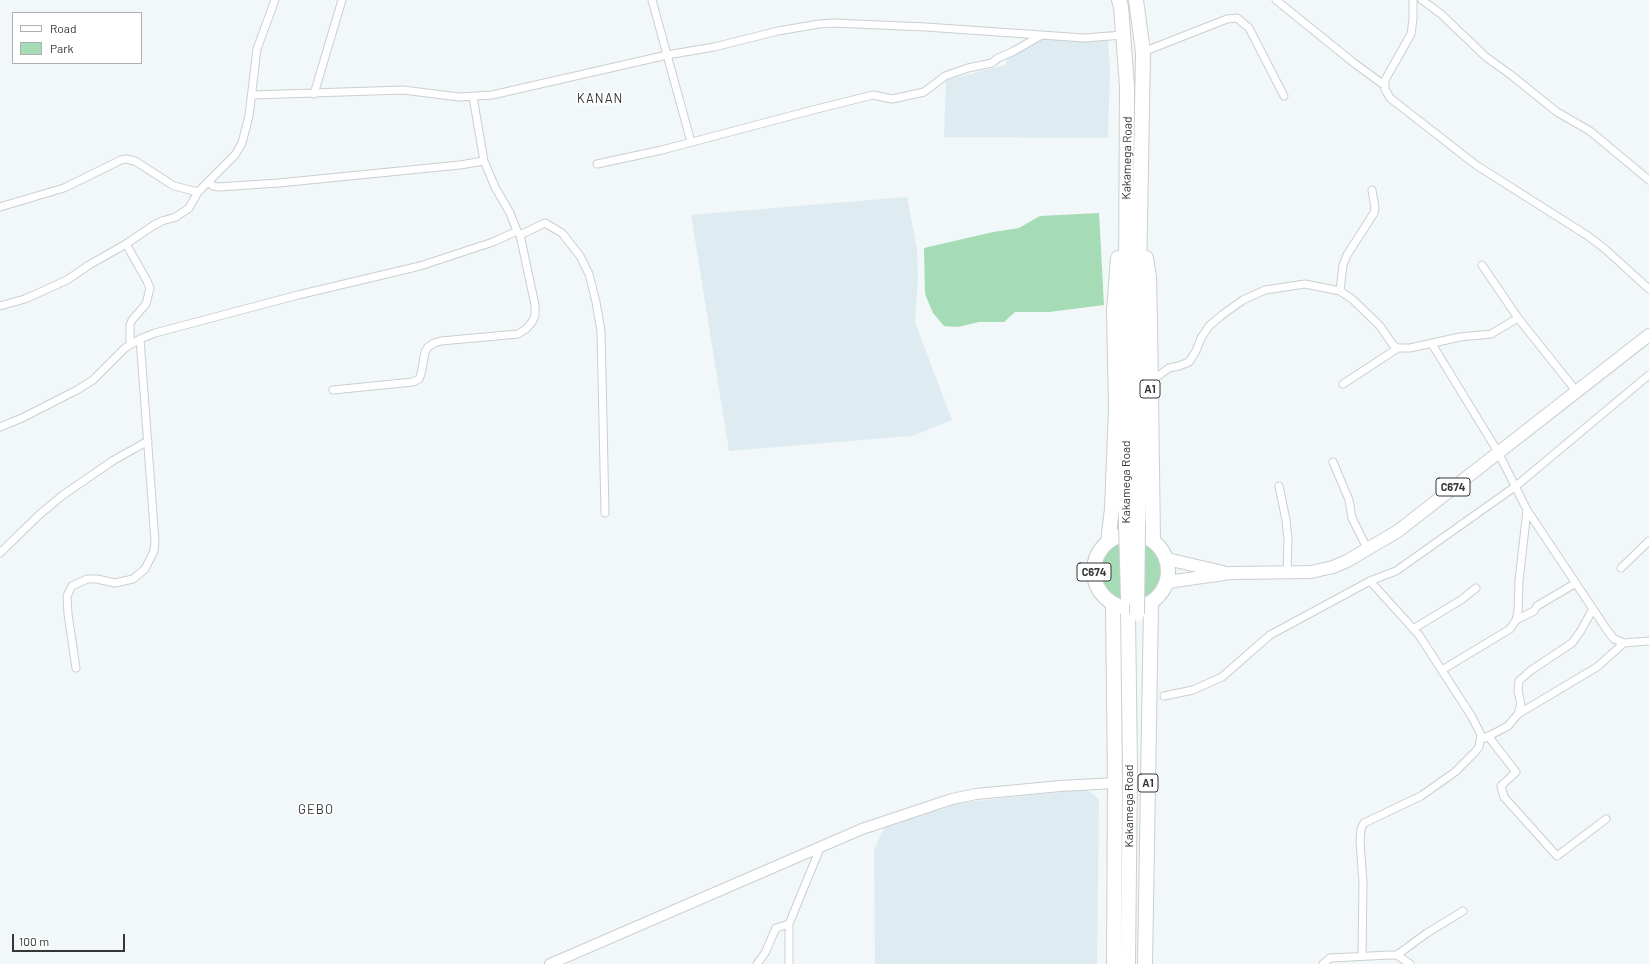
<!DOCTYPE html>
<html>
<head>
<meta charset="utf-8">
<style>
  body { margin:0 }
  #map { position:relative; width:1649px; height:964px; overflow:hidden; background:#f2f7f9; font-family:Barlow,sans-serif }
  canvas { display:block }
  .legend { position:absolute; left:12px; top:12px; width:130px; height:52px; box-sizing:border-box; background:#fff; border:1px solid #aeafaf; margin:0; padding:5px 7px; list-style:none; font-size:12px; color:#353737 }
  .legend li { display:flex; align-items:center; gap:8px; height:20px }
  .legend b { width:20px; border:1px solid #aeafaf }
  .scale { position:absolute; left:12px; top:934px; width:113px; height:18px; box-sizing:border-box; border:2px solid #353737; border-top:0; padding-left:5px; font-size:12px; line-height:14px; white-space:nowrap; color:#353737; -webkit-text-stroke:3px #fff; paint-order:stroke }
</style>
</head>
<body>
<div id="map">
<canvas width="1649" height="964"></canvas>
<ul class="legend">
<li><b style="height:5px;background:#fff"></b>Road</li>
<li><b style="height:11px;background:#a5dcb6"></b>Park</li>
</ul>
<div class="scale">100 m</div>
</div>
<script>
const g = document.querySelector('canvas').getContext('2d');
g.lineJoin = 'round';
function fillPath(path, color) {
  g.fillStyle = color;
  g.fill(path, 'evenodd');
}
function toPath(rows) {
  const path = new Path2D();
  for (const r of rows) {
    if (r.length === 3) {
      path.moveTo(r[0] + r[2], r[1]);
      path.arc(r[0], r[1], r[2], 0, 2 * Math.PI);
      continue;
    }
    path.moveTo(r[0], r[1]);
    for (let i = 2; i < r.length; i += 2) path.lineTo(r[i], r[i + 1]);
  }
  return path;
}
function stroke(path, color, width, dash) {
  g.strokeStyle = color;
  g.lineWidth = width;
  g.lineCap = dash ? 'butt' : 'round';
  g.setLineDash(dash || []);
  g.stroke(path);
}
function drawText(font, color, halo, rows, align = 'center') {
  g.font = font + ' Barlow,sans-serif';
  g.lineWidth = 3.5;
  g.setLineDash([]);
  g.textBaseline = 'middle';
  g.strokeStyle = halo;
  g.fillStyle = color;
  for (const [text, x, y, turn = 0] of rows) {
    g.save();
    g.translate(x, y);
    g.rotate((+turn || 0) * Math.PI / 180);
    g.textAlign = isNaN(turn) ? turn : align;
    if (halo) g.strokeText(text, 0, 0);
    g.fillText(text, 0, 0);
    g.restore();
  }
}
const built = toPath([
  [1044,39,1108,39,1110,70,1108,138,944,137,946,80,1006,65,1007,57],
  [907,197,917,250,918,278,915,322,952,420,912,436,729,451,691,215],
  [1086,789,1099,799,1097,964,875,964,874,849,886,825,908,817,944,809,956,803]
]);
const green = toPath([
  [1099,213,1104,305,1049,312,1015,312,1004,322,979,322,958,327,944,326,933,313,925,294,924,248,993,232,1019,228,1040,216],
  [1132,571,31]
]);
const street = toPath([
  [652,0,691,142],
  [1276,0,1354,63,1384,85],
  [1413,0,1413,19,1411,34,1385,80,1385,89,1390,98,1476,165,1588,236,1605,249,1649,289],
  [1422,0,1441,14,1486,57,1511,75,1557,112,1590,131,1649,180],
  [1143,52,1227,19,1237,18,1249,28,1284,96],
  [314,94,342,0],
  [252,95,403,90,459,97,492,95,667,55,714,47,778,31,819,24,833,23,926,27,1084,38,1123,35],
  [473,97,484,161,495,187,510,213,517,231],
  [597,164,662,150,809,111,873,95,892,99,924,92,945,76,968,68,992,63,998,58,1014,51,1040,36],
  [208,182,213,186,218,187,279,183,460,165,484,161],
  [0,207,64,188,121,160,126,159,135,161,174,186,198,192],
  [126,244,147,281,150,288,146,304,132,320,130,325,130,345],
  [1482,265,1518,318],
  [1340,291,1343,265,1347,255,1374,213,1375,208,1372,190],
  [0,306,25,299,67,280,89,265,126,244,154,225,162,221,176,217,189,208,198,192,235,155,242,143,249,116,257,49,275,0],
  [1432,344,1498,452,1527,510,1607,630,1614,639,1624,643,1649,641],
  [1150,382,1169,368,1179,366,1189,362,1196,351,1201,338,1209,326,1222,315,1243,300,1265,290,1305,284,1340,291,1352,299,1380,326,1393,345,1398,348,1410,348,1460,337,1491,334,1518,318,1577,392],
  [1343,384,1398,348],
  [333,390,413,382,419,379,421,374,425,352,428,347,434,343,441,341,518,334,526,329,532,322,535,316,535,305,520,235],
  [0,427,22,418,77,390,93,380,125,348,140,339,155,333,298,295,420,266,493,242,517,231,520,235,545,223,562,233,580,256,589,274,596,302,601,331,605,513],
  [1333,462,1349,500,1352,518,1368,550],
  [1279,486,1286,520,1288,540,1287,573],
  [0,553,39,515,63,495,114,460,148,441],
  [1621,568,1649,541],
  [1516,620,1534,611,1537,606,1576,583],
  [1413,629,1461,600,1476,588],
  [76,668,68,614,67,596,72,586,87,579,97,579,115,583,133,579,145,569,154,551,155,541,140,339],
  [1442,670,1510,629,1516,620,1518,611,1519,581,1527,510],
  [1164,696,1193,690,1222,677,1270,635,1370,581,1396,571,1516,486,1649,375],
  [1518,714,1597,667,1624,643],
  [1488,736,1516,772,1501,786,1504,797,1557,856,1606,819],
  [1485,738,1508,726,1518,714,1521,704,1518,691,1519,681,1530,671,1572,643,1580,632,1593,609],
  [1397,955,1427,933,1463,911],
  [1362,956,1363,883,1360,841,1361,829,1364,823,1421,796,1455,772,1475,752,1479,747,1481,735,1472,717,1419,635,1370,581],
  [757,964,765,953,776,928,789,924],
  [789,964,789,924,821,846],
  [1323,964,1330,958,1390,955,1397,955,1410,964]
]);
const secondary = toPath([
  [550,964,862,829,952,799,976,794,1060,786,1115,783]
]);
const primary = toPath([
  [1167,559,1223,572],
  [1168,582,1230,573,1311,572,1333,567,1347,561,1398,531,1649,335]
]);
const highway = toPath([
  [1119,0,1121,7,1127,86,1126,280,1126,525],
  [1136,0,1143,52,1139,279,1140,408,1138,526],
  [1146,258,1149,277,1150,322,1153,541],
  [1131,571,37],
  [1108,542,1112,509,1116,409,1114,310,1118,258],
  [1113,604,1115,783,1114,964],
  [1128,613,1130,770,1128,964],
  [1145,964,1151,603]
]);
const highwayBridge = toPath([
  [1126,525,1128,597],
  [1137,614,1138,526]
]);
const shields = [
  [1150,389,20],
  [1453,487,34],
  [1094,572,34],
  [1148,783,20]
];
const shieldNames = [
  ["A1",1150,389],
  ["C674",1453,487],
  ["C674",1094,572],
  ["A1",1148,783]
];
const streetNames = [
  ["Kakamega Road",1127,158,-89],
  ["Kakamega Road",1126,482,-90],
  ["Kakamega Road",1129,806,-90]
];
const neighbourhoodNames = [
  ["KANAN",600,99],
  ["GEBO",316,810]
];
fillPath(built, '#deecf1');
fillPath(green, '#a5dcb6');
stroke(street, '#cacfd1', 9);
stroke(secondary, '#cacfd1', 12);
stroke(primary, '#cacfd1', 14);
stroke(highway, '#cacfd1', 16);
stroke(street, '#fff', 7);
stroke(secondary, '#fff', 10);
stroke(primary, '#fff', 12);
stroke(highway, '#fff', 14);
stroke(highwayBridge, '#cacfd1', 16, []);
stroke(highwayBridge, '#fff', 14);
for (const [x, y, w] of shields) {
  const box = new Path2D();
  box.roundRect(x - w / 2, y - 9, w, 18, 3);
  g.fillStyle = '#fff';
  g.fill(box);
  stroke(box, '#353737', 1);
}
drawText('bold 11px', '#353737', null, shieldNames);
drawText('12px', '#353737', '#fff', streetNames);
g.letterSpacing = '1px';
drawText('13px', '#353737', '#fff', neighbourhoodNames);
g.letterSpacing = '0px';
</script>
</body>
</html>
